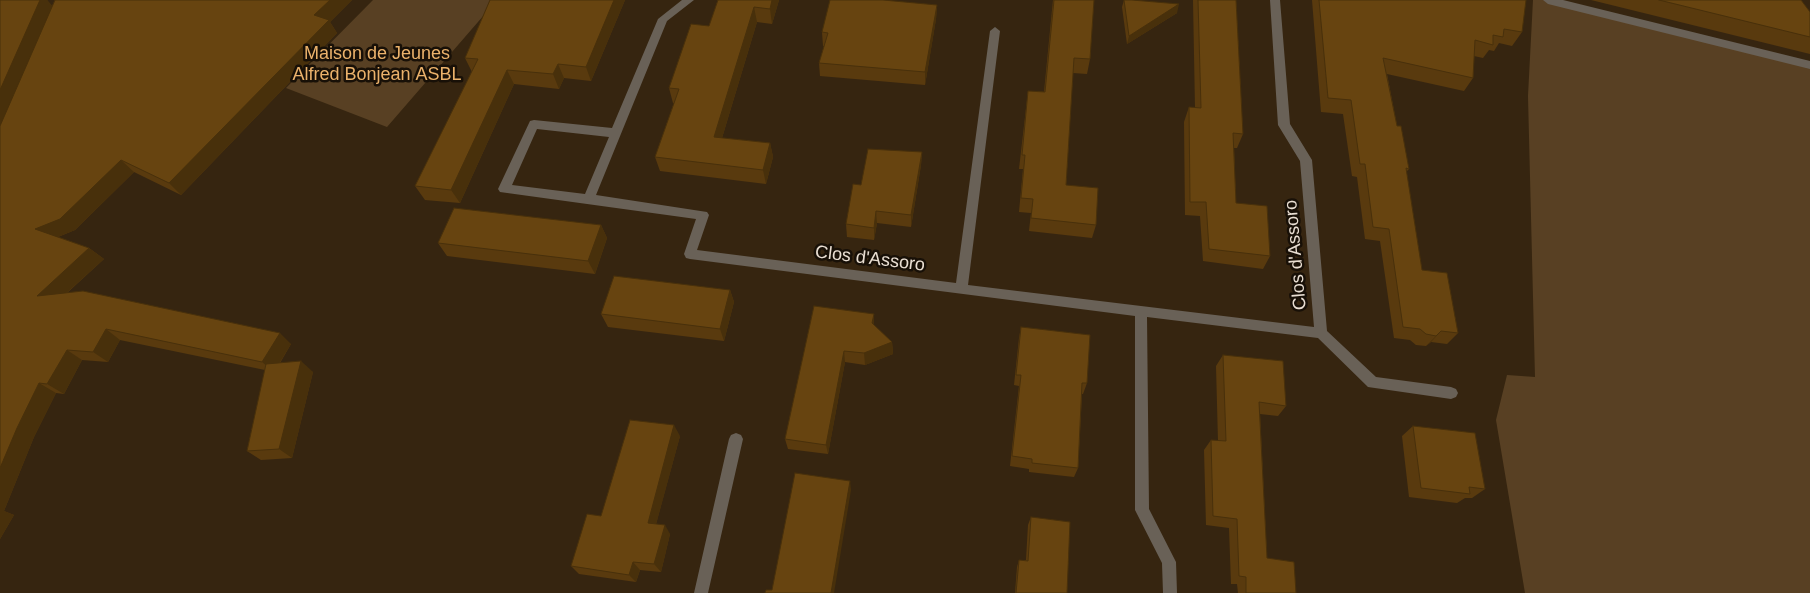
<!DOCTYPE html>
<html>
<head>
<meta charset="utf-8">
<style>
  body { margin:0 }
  canvas { display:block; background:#362510 }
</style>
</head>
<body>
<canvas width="1810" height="593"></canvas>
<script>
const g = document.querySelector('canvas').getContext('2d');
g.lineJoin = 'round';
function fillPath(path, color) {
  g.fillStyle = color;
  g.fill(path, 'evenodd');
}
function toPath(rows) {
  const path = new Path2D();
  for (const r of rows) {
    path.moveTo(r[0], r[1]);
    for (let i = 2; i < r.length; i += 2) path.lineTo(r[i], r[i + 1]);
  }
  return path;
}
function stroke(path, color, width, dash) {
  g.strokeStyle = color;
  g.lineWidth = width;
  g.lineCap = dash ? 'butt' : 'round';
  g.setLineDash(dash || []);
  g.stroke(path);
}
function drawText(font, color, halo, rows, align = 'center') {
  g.font = font + ' Arial,sans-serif';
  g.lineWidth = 5;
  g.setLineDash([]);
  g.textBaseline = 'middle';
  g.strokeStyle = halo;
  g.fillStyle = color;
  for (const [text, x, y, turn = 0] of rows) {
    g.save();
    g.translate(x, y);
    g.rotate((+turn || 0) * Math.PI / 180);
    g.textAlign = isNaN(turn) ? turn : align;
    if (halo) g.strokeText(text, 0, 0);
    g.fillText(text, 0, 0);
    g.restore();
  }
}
const green = toPath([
  [373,0,497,0,387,127,286,88],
  [1533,0,1548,0,1810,65,1810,593,1525,593,1496,420,1507,375,1535,377,1528,96]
]);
const minor = toPath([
  [682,0,694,0,667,21,596,195,707,212,709,215,697,250,956,283,990,31,995,27,1000,31,968,285,1314,327,1300,161,1278,125,1270,0,1280,0,1290,124,1312,160,1327,331,1376,377,1451,387,1456,389,1458,393,1456,397,1451,399,1368,387,1318,338,1147,317,1149,509,1176,562,1177,593,1163,593,1162,563,1135,510,1135,316,690,259,686,258,684,254,696,219,500,192,498,189,530,121,534,120,612,128,658,19,682,0],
  [537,129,609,137,585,194,512,185,537,129],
  [1543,0,1563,0,1810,61,1810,69,1548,4,1543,0],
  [736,433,741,435,743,439,708,593,694,593,729,439,731,435,736,433]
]);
const wall = toPath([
  [0,0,47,0,52,6,55,0,352,0,330,22,337,33,181,195,134,172,75,230,58,237,89,248,104,259,67,293,291,344,280,363,313,372,292,458,261,460,247,451,265,370,120,340,108,362,82,360,64,394,56,393,34,437,4,511,14,515,0,539],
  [490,0,625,0,591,81,564,78,559,89,514,84,460,203,425,200,415,186,472,72,465,58],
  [718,0,779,0,772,24,757,22,722,138,770,143,773,157,766,184,660,171,655,157,674,103,673,103,669,88,709,26],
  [1053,0,1094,0,1090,59,1087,74,1073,73,1066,185,1096,225,1092,238,1029,231,1031,213,1019,212,1023,169,1019,169,1028,91,1044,92],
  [1124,0,1177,13,1127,44,1122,7],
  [1193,0,1236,0,1243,134,1237,148,1234,148,1236,203,1270,256,1263,269,1203,261,1200,216,1185,215,1184,122,1189,107,1195,108],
  [1312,0,1526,0,1522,32,1512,46,1499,43,1494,51,1489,50,1483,58,1474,56,1473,78,1464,91,1387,74,1397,126,1409,169,1406,172,1422,270,1458,333,1447,344,1431,342,1426,346,1416,345,1410,340,1394,338,1380,241,1365,239,1357,177,1352,176,1343,114,1321,112],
  [1591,0,1801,0,1810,12,1810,54],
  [937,5,936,19,925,85,820,76,819,63,824,46,823,46,822,32],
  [922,152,921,165,911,227,877,223,874,240,847,237,846,224,861,185],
  [601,225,607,238,595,274,447,256,438,243],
  [730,290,734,302,724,341,608,327,601,314],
  [814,306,874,326,892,342,893,354,865,365,845,362,828,454,788,449,785,439],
  [1021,327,1087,383,1083,394,1082,394,1078,468,1074,477,1029,472,1029,469,1010,466,1019,386,1014,385,1019,338],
  [1223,355,1286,406,1278,416,1260,414,1267,558,1296,593,1238,593,1237,584,1231,584,1229,528,1206,525,1204,450,1211,440,1218,441,1216,366],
  [1413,426,1485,489,1472,498,1465,498,1457,503,1409,497,1402,436],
  [680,436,656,524,670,534,661,572,640,570,636,582,579,574,571,566,601,516],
  [1031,517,1067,593,1015,593,1017,567,1019,560,1026,560,1028,525]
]);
const shadedWall = toPath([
  [40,0,47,0,55,9,0,136,0,90],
  [330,0,352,0,330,22,337,33,181,195,169,183,314,15],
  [614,0,625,0,591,81,586,67],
  [772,0,779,0,772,24,770,9],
  [1179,4,1177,13,1127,44,1129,36],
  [937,5,936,19,925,85,925,72],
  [754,7,757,22,718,151,714,137],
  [558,64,564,78,559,89,553,74],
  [507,70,514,84,460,203,451,190],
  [770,143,773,157,766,184,763,170],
  [922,152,921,165,911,227,911,215],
  [121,160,134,172,75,230,50,240,35,229],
  [876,211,877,223,874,240,874,228],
  [601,225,607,238,595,274,588,261],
  [89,248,104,259,52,306,37,296],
  [730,290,734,302,724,341,720,329],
  [874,314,874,326,872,323],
  [106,329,120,340,108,362,93,352],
  [1441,331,1431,342,1426,346],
  [280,333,291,344,274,372,262,362],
  [892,342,893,354,865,365,864,353],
  [67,350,82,360,64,394,47,384],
  [844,351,845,362,828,454,826,445],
  [301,361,313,372,292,458,279,449],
  [39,383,56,393,34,437,4,511,14,515,0,539,0,468,17,428],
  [674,425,680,436,654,532,648,523],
  [850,481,851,490,834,593,831,593],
  [665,525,670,534,661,572,654,564],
  [633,562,640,570,636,582,629,575]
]);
const building = toPath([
  [0,0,40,0,0,90,0,0],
  [55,0,330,0,314,15,329,20,169,183,121,160,60,219,35,229,89,248,37,296,83,291,280,333,262,362,106,329,93,352,67,350,47,384,39,383,17,428,0,468,0,126,55,0],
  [490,0,614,0,586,67,558,64,553,74,507,70,451,190,415,186,478,59,465,58,490,0],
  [718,0,772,0,770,9,754,7,714,137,770,143,763,170,655,157,679,89,669,88,691,24,709,26,718,0],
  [830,0,883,0,937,5,925,72,819,63,828,33,822,32,830,0],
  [1054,0,1094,0,1090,59,1074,58,1066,185,1098,188,1096,225,1031,218,1033,199,1021,198,1025,155,1022,155,1028,91,1045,92,1054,0],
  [1124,0,1132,0,1179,4,1129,36,1124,0],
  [1198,0,1236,0,1243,134,1233,133,1236,203,1267,206,1270,256,1209,249,1206,202,1190,202,1189,107,1201,108,1198,0],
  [1319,0,1526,0,1522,32,1504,29,1503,37,1493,35,1493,45,1475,40,1473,78,1383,58,1397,126,1401,126,1409,169,1406,168,1422,270,1447,273,1458,333,1441,331,1436,336,1426,334,1420,329,1403,327,1389,229,1373,227,1365,164,1360,164,1351,100,1328,98,1319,0],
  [1659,0,1801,0,1810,12,1810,37,1659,0],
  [868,149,922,152,911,215,876,211,874,228,846,224,853,184,861,185,868,149],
  [454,208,601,225,588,261,438,243,454,208],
  [614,276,730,290,720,329,601,314,614,276],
  [814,306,874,314,872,323,892,342,864,353,844,351,826,445,785,439,814,306],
  [1021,327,1090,335,1087,383,1082,383,1078,468,1032,463,1032,459,1012,456,1021,375,1016,375,1021,327],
  [1223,355,1283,361,1286,406,1259,402,1267,558,1294,562,1296,593,1246,593,1246,577,1239,576,1237,519,1213,516,1211,440,1226,441,1223,355],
  [301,361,279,449,247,451,266,364,301,361],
  [630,420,674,425,648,523,665,525,654,564,633,562,629,575,571,566,587,514,601,516,630,420],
  [1413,426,1475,433,1485,489,1469,487,1470,494,1421,488,1413,426],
  [795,473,850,481,831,593,765,593,766,590,772,590,795,473],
  [1031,517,1070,522,1067,593,1016,593,1019,560,1028,561,1031,517]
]);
const parkNames = [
  ["Maison de Jeunes",377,54],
  ["Alfred Bonjean ASBL",377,75]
];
const streetNames = [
  ["Clos d'Assoro",1296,255,-95],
  ["Clos d'Assoro",870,259,7]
];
fillPath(green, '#584023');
fillPath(minor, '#696157');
fillPath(wall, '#593a0e');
fillPath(shadedWall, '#48300b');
fillPath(building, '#674410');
stroke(building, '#48300b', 1);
drawText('18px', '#ebb26b', '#181007', parkNames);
drawText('18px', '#e9ded2', '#181007', streetNames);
</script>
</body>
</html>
